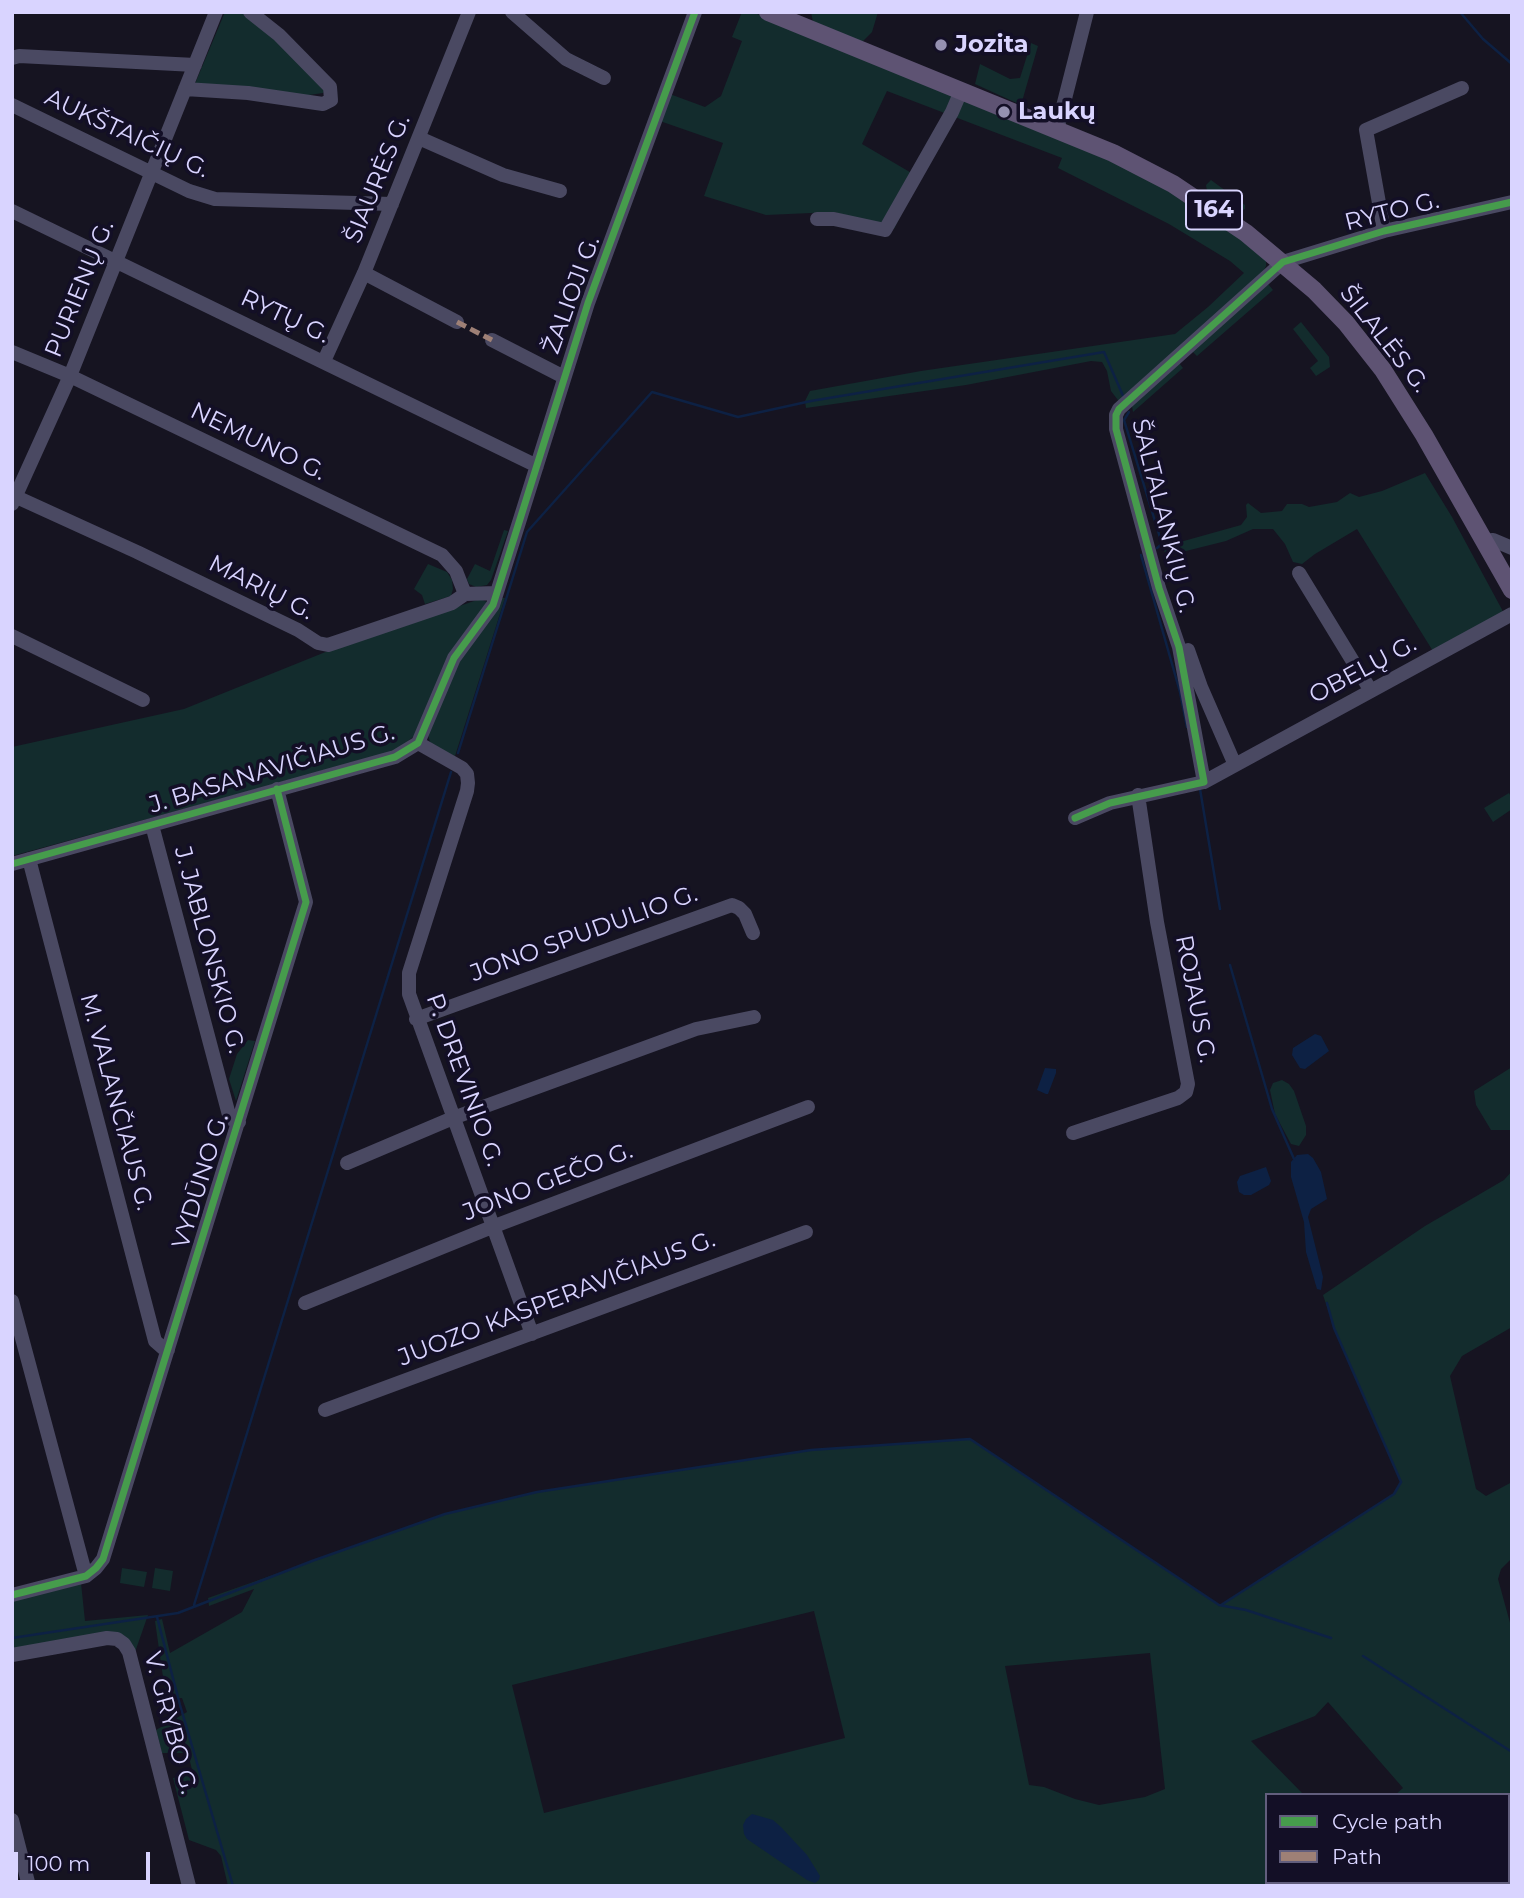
<!DOCTYPE html>
<html>
<head>
<meta charset="utf-8">
<style>
  body { margin:0 }
  #map { position:relative; width:1524px; height:1898px; overflow:hidden; background:#161421; font-family:Montserrat,sans-serif }
  canvas { display:block }
  .frame { position:absolute; inset:0; border:14px solid #d9d4ff; pointer-events:none }
  .legend { position:absolute; left:1265px; top:1793px; width:245px; height:91px; box-sizing:border-box; background:#130f26; border:2px solid #625e7d; margin:0; padding:9px 12px; list-style:none; font-size:21px; color:#d9d4ff }
  .legend li { display:flex; align-items:center; gap:14px; height:35px }
  .legend b { width:35px; border:2px solid #625e7d }
  .scale { position:absolute; left:14px; top:1852px; width:136px; height:32px; box-sizing:border-box; border:4px solid #d9d4ff; border-top:0; padding-left:9px; font-size:21px; line-height:24px; white-space:nowrap; color:#d9d4ff; -webkit-text-stroke:5px #130f26; paint-order:stroke }
</style>
</head>
<body>
<div id="map">
<canvas width="1524" height="1898"></canvas>
<div class="frame"></div>
<ul class="legend">
<li><b style="height:9px;background:#469c4c"></b>Cycle path</li>
<li><b style="height:9px;background:#9e8076"></b>Path</li>
</ul>
<div class="scale">100 m</div>
</div>
<script>
const g = document.querySelector('canvas').getContext('2d');
g.lineJoin = 'round';
function fillPath(path, color) {
  g.fillStyle = color;
  g.fill(path, 'evenodd');
}
function toPath(rows) {
  const path = new Path2D();
  for (const r of rows) {
    path.moveTo(r[0], r[1]);
    for (let i = 2; i < r.length; i += 2) path.lineTo(r[i], r[i + 1]);
  }
  return path;
}
function stroke(path, color, width, dash) {
  g.strokeStyle = color;
  g.lineWidth = width;
  g.lineCap = dash ? 'butt' : 'round';
  g.setLineDash(dash || []);
  g.stroke(path);
}
function drawText(font, color, halo, rows, align = 'center') {
  g.font = font + ' Montserrat,sans-serif';
  g.lineWidth = 7;
  g.setLineDash([]);
  g.textBaseline = 'middle';
  g.strokeStyle = halo;
  g.fillStyle = color;
  for (const [text, x, y, turn = 0] of rows) {
    g.save();
    g.translate(x, y);
    g.rotate((+turn || 0) * Math.PI / 180);
    g.textAlign = isNaN(turn) ? turn : align;
    if (halo) g.strokeText(text, 0, 0);
    g.fillText(text, 0, 0);
    g.restore();
  }
}
const green = toPath([
  [225,12,243,12,257,21,325,89,323,93,302,96,194,86],
  [742,12,752,12,808,34,1097,154,1143,175,1214,218,1261,256,1266,261,1266,266,1261,276,1121,404,1111,391,1107,371,1102,362,1091,361,966,385,806,408,805,401,810,391,921,371,1175,334,1208,307,1244,273,1230,261,1169,224,1058,168,1062,158,887,91,862,144,920,178,894,229,834,212,766,215,704,196,723,143,657,120,667,93,705,107,721,96,742,41,732,37],
  [811,12,878,12,872,32,861,43,813,22],
  [1031,43,1038,46,1021,105,975,84,980,64,1010,79,1020,78],
  [1211,180,1245,205,1245,209,1236,213,1207,191,1206,185],
  [1268,284,1273,290,1197,356,1192,351],
  [1301,322,1329,357,1330,367,1316,376,1310,368,1318,361,1293,329],
  [1179,363,1183,368,1133,412,1132,406],
  [1425,473,1452,517,1506,617,1436,656,1357,529,1315,554,1302,564,1293,562,1285,544,1273,529,1253,529,1226,541,1166,556,1164,550,1173,544,1241,525,1247,517,1246,505,1248,503,1261,513,1282,511,1287,504,1302,504,1309,507,1337,502,1350,493,1359,497,1382,491],
  [504,530,508,531,491,580,487,585,476,587,469,584,467,579,475,564,490,571],
  [428,564,447,572,452,580,453,589,451,596,425,604,422,595,414,589],
  [500,598,505,598,455,756,431,745,427,732,464,652],
  [480,599,487,602,414,736,396,751,12,856,12,747,184,709,328,651],
  [1509,793,1512,799,1512,809,1493,822,1484,808],
  [248,1040,255,1041,236,1101,229,1079,237,1054],
  [1512,1067,1512,1130,1491,1130,1476,1105,1474,1091],
  [1282,1080,1289,1084,1294,1091,1306,1126,1306,1135,1299,1146,1291,1144,1275,1114,1270,1090,1273,1083],
  [1512,1171,1512,1327,1462,1356,1450,1376,1476,1489,1486,1496,1512,1482,1512,1558,1501,1569,1498,1579,1512,1630,1512,1886,228,1886,221,1856,216,1850,189,1840,173,1778,193,1774,188,1753,162,1753,156,1730,187,1712,182,1698,168,1698,164,1684,155,1621,162,1619,170,1653,242,1612,254,1589,209,1606,208,1598,445,1514,537,1492,811,1450,970,1439,1220,1605,1394,1494,1401,1482,1334,1328,1323,1295,1425,1226,1504,1180],
  [814,1611,845,1738,544,1813,512,1685],
  [1150,1653,1165,1789,1145,1797,1099,1805,1075,1799,1044,1787,1029,1785,1005,1666],
  [1328,1702,1403,1788,1395,1795,1508,1795,1508,1882,1267,1882,1267,1795,1304,1795,1251,1741,1315,1716],
  [122,1568,147,1572,144,1587,120,1583],
  [155,1568,173,1571,170,1591,152,1588],
  [81,1583,85,1621,148,1615,134,1655,126,1640,12,1650,12,1600]
]);
const water = toPath([
  [1315,1034,1321,1036,1329,1051,1305,1069,1300,1068,1292,1055,1293,1048],
  [1045,1068,1056,1069,1056,1073,1048,1094,1046,1094,1037,1090],
  [1308,1154,1313,1158,1321,1172,1327,1199,1311,1209,1308,1217,1323,1277,1321,1290,1317,1289,1306,1252,1304,1222,1291,1177,1291,1162,1297,1155],
  [1266,1167,1271,1181,1269,1185,1251,1195,1244,1195,1239,1192,1237,1182,1240,1176],
  [752,1814,773,1820,781,1827,807,1855,820,1876,819,1880,815,1883,807,1880,747,1839,744,1834,743,1825,746,1819]
]);
const stream = toPath([
  [1460,12,1483,39,1512,64],
  [1129,412,1124,420,1162,544,1157,548],
  [1141,555,1180,692,1187,727],
  [458,753,527,532,652,392,738,417,811,401,1104,352,1124,398],
  [1200,789,1220,909],
  [1230,965,1272,1109,1294,1159],
  [194,1605,451,772],
  [1221,1605,1394,1494,1401,1482,1334,1328,1327,1303],
  [157,1617,180,1705,233,1886],
  [12,1638,178,1613,312,1561,445,1514,537,1492,811,1450,970,1439,1219,1605,1246,1610,1331,1638],
  [1363,1656,1512,1752]
]);
const minor = toPath([
  [512,12,566,59,604,78],
  [12,58,19,56,195,65],
  [185,89,248,93,323,104,331,100,330,87,279,35,250,12],
  [12,105,189,191,215,199,392,204],
  [1057,130,1087,12],
  [419,138,503,175,560,191],
  [12,211,537,466],
  [817,219,834,219,885,230,952,112,961,91],
  [1384,231,1366,130,1462,88],
  [364,273,457,322],
  [492,340,564,377],
  [12,352,70,376,442,555,456,571,465,594],
  [324,361,364,273,469,12],
  [12,495,137,552,298,630,318,643,328,645,340,641,452,603,465,594,496,593],
  [12,504,70,376,216,12],
  [1486,541,1493,540,1512,548],
  [1299,573,1371,691],
  [12,636,143,700],
  [1188,650,1201,687,1235,765],
  [418,743,462,768,467,774,468,783,467,791,409,973,409,994,532,1334],
  [1204,782,1512,614],
  [1075,818,1110,803,1204,782,1179,647,1159,588,1116,429,1116,415,1119,409,1283,262,1384,231,1512,202],
  [152,825,229,1115,231,1119,239,1122],
  [29,859,155,1341,163,1348,168,1350],
  [12,864,384,760,395,757,418,743,454,658,493,605,588,303,695,12],
  [416,1019,732,905,739,908,745,914,753,933],
  [1073,1133,1178,1098,1186,1092,1188,1084,1157,922,1138,795],
  [347,1163,453,1118,696,1029,754,1017],
  [12,1301,86,1576],
  [305,1303,492,1227,808,1107],
  [325,1410,806,1232],
  [12,1595,86,1576,96,1568,103,1559,306,902,277,789],
  [12,1655,107,1638,117,1639,124,1644,129,1652,189,1886],
  [12,1820,29,1886]
]);
const major = toPath([
  [768,12,1113,153,1173,184,1246,233,1314,290,1346,323,1383,370,1424,435,1512,590]
]);
const quiet = toPath([
  [457,322,492,340]
]);
const cycleway = toPath([
  [1075,818,1110,803,1204,782,1179,647,1159,588,1116,429,1116,415,1119,409,1283,262,1384,231,1512,202],
  [12,864,384,760,395,757,418,743,454,658,493,605,588,303,695,12],
  [12,1595,86,1576,96,1568,103,1559,306,902,277,789]
]);
const markers = [
  [941,45,7,"#9591b1"],
  [1004,112,7,"#9591b1"]
];
const shields = [
  [1214,210,56]
];
const shieldNames = [
  ["164",1214,210]
];
const poiNames = [
  ["Jozita",955,45],
  ["Laukų",1018,112]
];
const streetNames = [
  ["AUKŠTAIČIŲ G.",127,134,25],
  ["ŠIAURĖS G.",378,179,-68],
  ["RYTO G.",1392,212,-14],
  ["PURIENŲ G.",80,289,-68],
  ["ŽALIOJI G.",572,295,-70],
  ["RYTŲ G.",285,317,25],
  ["ŠILALĖS G.",1384,339,52],
  ["NEMUNO G.",258,442,26],
  ["ŠALTALANKIŲ G.",1163,516,76],
  ["MARIŲ G.",261,588,27],
  ["OBELŲ G.",1363,670,-28],
  ["J. BASANAVIČIAUS G.",272,769,-17],
  ["JONO SPUDULIO G.",584,934,-20],
  ["J. JABLONSKIO G.",209,950,75],
  ["ROJAUS G.",1195,999,79],
  ["P. DREVINIO G.",464,1080,70],
  ["M. VALANČIAUS G.",116,1102,75],
  ["VYDŪNO G.",201,1181,-73],
  ["JONO GEČO G.",548,1182,-21],
  ["JUOZO KASPERAVIČIAUS G.",557,1299,-21],
  ["V. GRYBO G.",170,1723,75]
];
fillPath(green, '#132c2d');
fillPath(water, '#0d2144');
stroke(stream, '#0d2144', 2.5);
stroke(minor, '#4a4962', 14);
stroke(major, '#5e5373', 18);
stroke(quiet, '#9e8076', 5, [10, 5]);
stroke(cycleway, '#469c4c', 7);
for (const [x, y, r, color] of markers) {
  const dot = new Path2D();
  dot.arc(x, y, r, 0, 2 * Math.PI);
  g.fillStyle = color;
  g.fill(dot);
  stroke(dot, '#130f26', 2.5);
}
for (const [x, y, w] of shields) {
  const box = new Path2D();
  box.roundRect(x - w / 2, y - 19.5, w, 39, 5);
  g.fillStyle = '#130f26';
  g.fill(box);
  stroke(box, '#d9d4ff', 2);
}
drawText('bold 23px', '#d9d4ff', null, shieldNames);
drawText('bold 24px', '#d9d4ff', '#130f26', poiNames, 'left');
drawText('24px', '#d9d4ff', '#130f26', streetNames);
</script>
</body>
</html>
